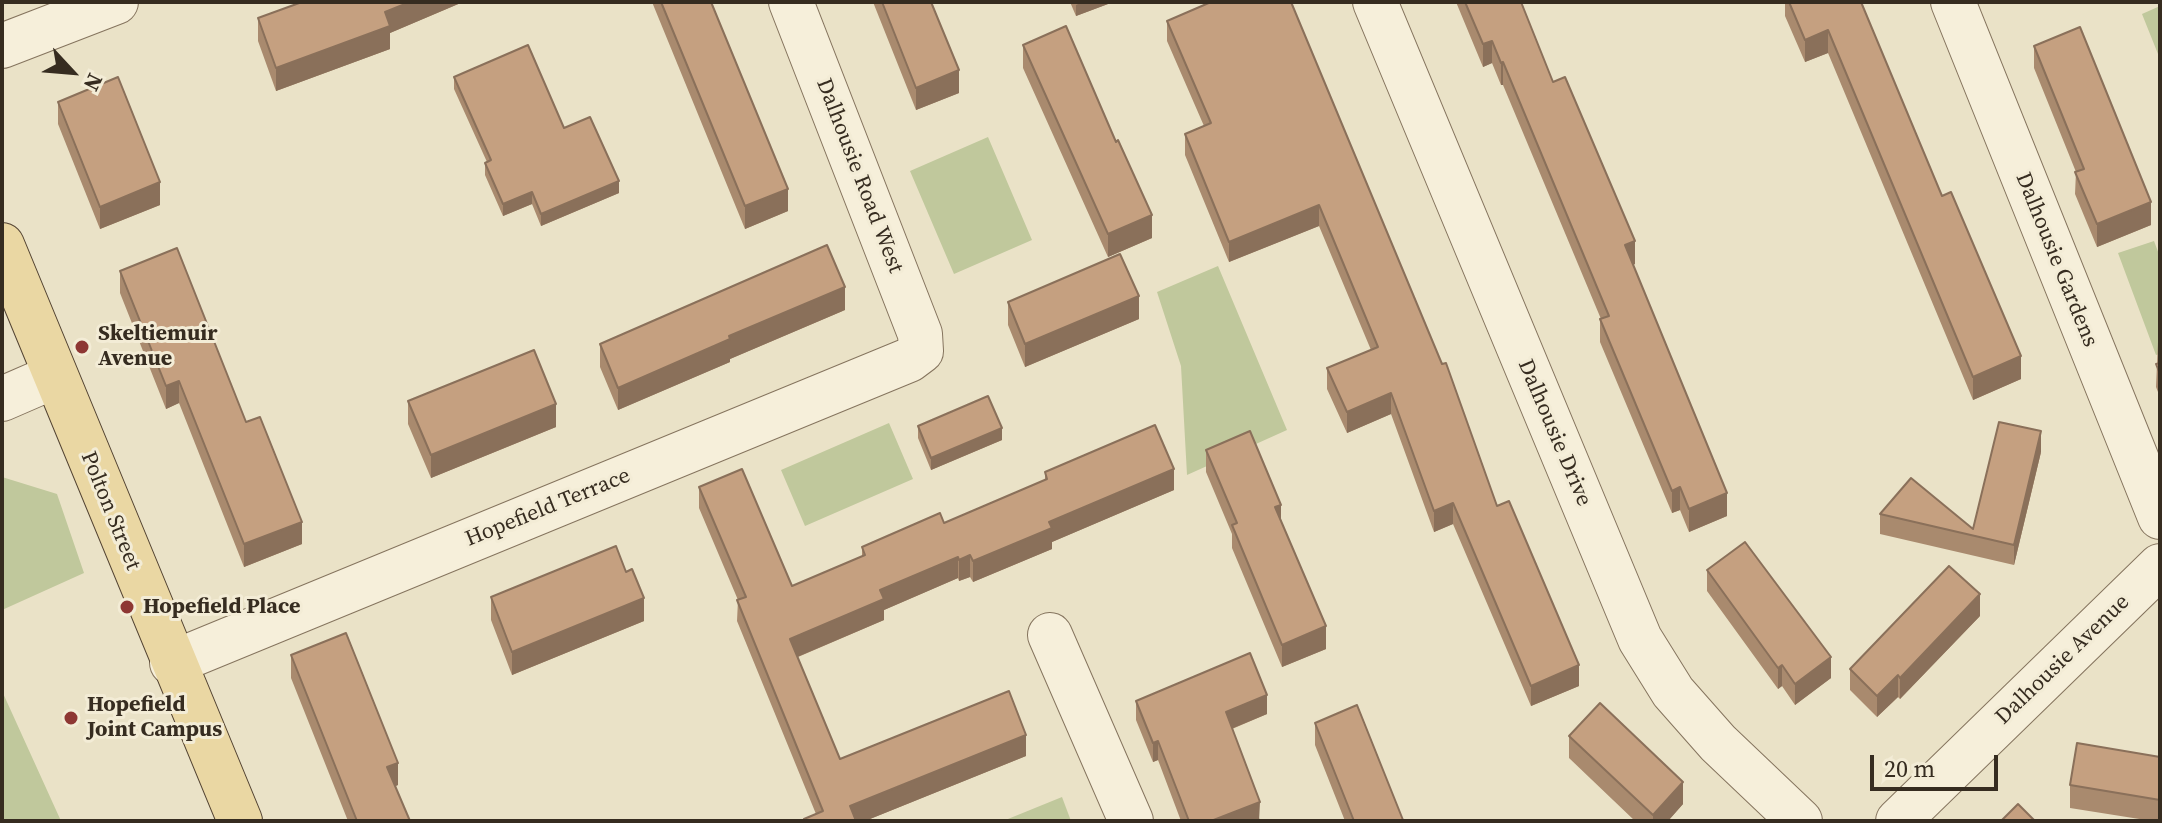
<!DOCTYPE html>
<html>
<head>
<meta charset="utf-8">
<style>
  body { margin:0 }
  #map { position:relative; width:2162px; height:823px; overflow:hidden; background:#eae2c7; font-family:"Source Serif 4",serif }
  canvas { display:block }
  .frame { position:absolute; inset:0; border:4px solid #362c20; pointer-events:none }
  .north { position:absolute; left:32px; top:32px; width:80px; height:80px; -webkit-text-stroke:6px #f3ecd6; paint-order:stroke; rotate:116deg; font-size:22px; font-weight:700; line-height:32px; text-align:center; color:#362c20 }
  .north::after { content:''; display:block; margin:auto; width:28px; height:36px; background:#362c20; clip-path:polygon(50% 0,100% 100%,50% 72%,0 100%) }
  .scale { position:absolute; left:1870px; top:755px; width:128px; height:36px; box-sizing:border-box; border:4px solid #362c20; border-top:0; padding-left:10px; font-size:24px; line-height:28px; white-space:nowrap; color:#362c20; -webkit-text-stroke:6px #f3ecd6; paint-order:stroke }
</style>
</head>
<body>
<div id="map">
<canvas width="2162" height="823"></canvas>
<div class="frame"></div>
<div class="north">N</div>
<div class="scale">20 m</div>
</div>
<script>
const g = document.querySelector('canvas').getContext('2d');
g.lineJoin = 'round';
function fillPath(path, color) {
  g.fillStyle = color;
  g.fill(path, 'evenodd');
}
function toPath(rows) {
  const path = new Path2D();
  for (const r of rows) {
    path.moveTo(r[0], r[1]);
    for (let i = 2; i < r.length; i += 2) path.lineTo(r[i], r[i + 1]);
  }
  return path;
}
function stroke(path, color, width, dash) {
  g.strokeStyle = color;
  g.lineWidth = width;
  g.lineCap = dash ? 'butt' : 'round';
  g.setLineDash(dash || []);
  g.stroke(path);
}
function drawText(font, color, halo, rows, align = 'center') {
  g.font = font + ' "Source Serif 4",serif';
  g.lineWidth = 6;
  g.setLineDash([]);
  g.textBaseline = 'middle';
  g.strokeStyle = halo;
  g.fillStyle = color;
  for (const [text, x, y, turn = 0] of rows) {
    g.save();
    g.translate(x, y);
    g.rotate((+turn || 0) * Math.PI / 180);
    g.textAlign = isNaN(turn) ? turn : align;
    if (halo) g.strokeText(text, 0, 0);
    g.fillText(text, 0, 0);
    g.restore();
  }
}
const green = toPath([
  [2160,6,2160,59,2142,14],
  [988,137,1032,240,954,274,910,171],
  [2154,241,2160,257,2160,354,2156,355,2118,253],
  [1218,266,1287,430,1187,475,1181,366,1157,292],
  [889,423,913,479,805,526,781,470],
  [2,477,57,494,84,573,2,610],
  [2,691,61,821,2,821],
  [1062,797,1071,821,1003,821]
]);
const minor = toPath([
  [1375,2,1640,639,1673,692,1718,743,1800,821],
  [1953,2,2160,517],
  [2,46,116,2],
  [2,399,55,376],
  [1050,635,1131,821],
  [172,663,909,360,921,351,920,334,791,2],
  [1898,821,2160,566]
]);
const major = toPath([
  [2,245,240,821]
]);
const wall = toPath([
  [302,2,463,2,390,33,390,49,276,91,258,41,258,18],
  [652,2,711,2,788,211,745,229],
  [873,2,931,2,959,93,916,110],
  [1070,2,1108,2,1108,4,1076,16],
  [1295,2,1291,4,1497,506,1579,686,1531,706,1453,524,1434,532,1391,414,1347,433,1327,389,1327,368,1371,350,1319,226,1229,262,1185,155,1185,134,1204,126,1167,41,1167,21],
  [1456,2,1521,2,1553,82,1635,264,1633,265,1727,516,1689,532,1680,510,1672,513,1600,342,1600,319,1601,319,1503,85,1501,85,1492,63,1483,67],
  [1785,2,1861,2,1942,196,2021,379,1973,400,1828,53,1805,62,1785,16],
  [1023,45,1116,142,1152,238,1108,257,1023,68],
  [2034,46,2151,225,2097,247,2075,194,2076,172,2034,68],
  [454,77,564,128,619,193,541,226,532,204,503,216,485,175,485,163,487,162,454,89],
  [58,102,160,205,100,229,58,124],
  [2158,218,2160,218,2160,245,2158,241],
  [120,271,246,422,302,544,244,567,179,403,166,409,120,293],
  [1008,302,1139,319,1025,367,1008,325],
  [845,310,730,359,730,362,618,410,600,367,600,344],
  [2160,341,2160,397,2156,387,2158,342],
  [408,401,556,427,431,478,408,424],
  [918,426,1002,440,931,470,918,438],
  [1206,450,1281,522,1326,649,1282,667,1232,548,1232,534,1206,472],
  [2041,452,2014,565,1880,534,1880,514,1973,529],
  [1045,472,1174,490,1052,542,1052,549,973,582,970,577,959,581,958,578,884,610,884,620,798,657,840,759,1026,756,865,821,804,821,804,819,816,814,737,621,738,600,699,508,699,487,792,586,862,556,862,547,944,523,1045,480],
  [1707,570,1831,678,1795,705,1782,686,1778,689,1707,591],
  [491,597,644,621,512,675,491,620],
  [1980,616,1900,699,1898,697,1877,717,1850,690,1850,669],
  [291,655,398,785,395,786,410,821,348,821,291,678],
  [1136,701,1267,714,1232,729,1260,821,1181,821,1158,760,1153,762,1136,720],
  [1315,723,1403,821,1345,821,1315,745],
  [1569,736,1683,804,1668,821,1635,821,1569,758],
  [2160,757,2160,821,2152,821,2070,808,2070,785]
]);
const shadedWall = toPath([
  [410,2,463,2,390,33,390,49,276,91,276,68,385,12],
  [1082,2,1108,2,1108,4,1076,16,1076,5],
  [1828,30,1828,53,1805,62,1805,40],
  [1492,41,1492,63,1483,67,1483,44],
  [1503,62,1503,85,1501,85,1501,63],
  [959,70,959,93,916,110,916,88],
  [619,181,619,193,541,226,541,214],
  [160,182,160,205,100,229,100,207],
  [788,189,788,211,745,229,745,206],
  [532,192,532,204,503,216,503,204],
  [2151,202,2151,225,2097,247,2097,224],
  [1319,205,1319,226,1229,262,1229,242],
  [1152,215,1152,238,1108,257,1108,234],
  [1635,241,1635,264,1625,268,1625,245],
  [845,287,845,310,730,359,730,362,618,410,618,388,729,336],
  [1139,296,1139,319,1025,367,1025,344],
  [2021,356,2021,379,1973,400,1973,377],
  [179,381,179,403,166,409,166,386],
  [1391,393,1391,414,1347,433,1347,412],
  [556,404,556,427,431,478,431,455],
  [1002,428,1002,440,931,470,931,458],
  [2041,431,2041,452,2014,565,2014,545],
  [1174,469,1174,490,1052,542,1052,549,973,582,973,561,1049,522],
  [1680,487,1680,510,1672,513,1672,491],
  [1727,493,1727,516,1689,532,1689,509],
  [1453,503,1453,524,1434,532,1434,511],
  [1281,505,1281,527,1275,507],
  [302,522,302,544,244,567,244,544],
  [970,555,970,577,959,581,959,560],
  [958,557,958,578,884,610,884,620,790,660,790,639,880,590],
  [1980,594,1980,616,1900,699,1900,678],
  [644,598,644,621,512,675,512,652],
  [1326,626,1326,649,1282,667,1282,645],
  [1831,657,1831,678,1795,705,1795,684],
  [1579,665,1579,686,1531,706,1531,686],
  [1782,665,1782,686,1778,689,1778,668],
  [1898,675,1898,697,1877,717,1877,696],
  [1267,695,1267,714,1226,731,1226,712],
  [1026,735,1026,756,865,821,850,821,850,806],
  [1158,741,1158,760,1153,762,1153,743],
  [398,763,398,785,387,790,387,767],
  [1683,782,1683,804,1668,821,1653,821,1653,815],
  [1260,802,1259,821,1211,821]
]);
const building = toPath([
  [302,2,410,2,385,12,390,26,276,68,258,18,302,2],
  [661,2,711,2,788,189,745,206,661,2],
  [882,2,931,2,959,70,916,88,882,2],
  [1211,2,1291,2,1442,364,1446,363,1497,506,1509,501,1579,665,1531,686,1453,503,1434,511,1391,393,1347,412,1327,368,1378,347,1319,205,1229,242,1185,134,1211,123,1167,21,1211,2],
  [1465,2,1521,2,1553,82,1565,77,1635,241,1625,245,1727,493,1689,509,1680,487,1672,491,1600,319,1609,316,1503,62,1501,63,1492,41,1483,44,1465,2],
  [1789,2,1861,2,1942,196,1951,192,2021,356,1973,377,1828,30,1805,40,1789,2],
  [1066,26,1116,142,1118,140,1152,215,1108,234,1023,45,1066,26],
  [2080,27,2151,202,2097,224,2075,172,2084,169,2034,46,2080,27],
  [528,45,564,128,590,117,619,181,541,214,532,192,503,204,485,163,491,160,454,77,528,45],
  [118,77,160,182,100,207,58,102,118,77],
  [827,245,845,287,729,336,730,339,618,388,600,344,827,245],
  [177,248,246,422,260,417,302,522,244,544,179,381,166,386,120,271,177,248],
  [1120,254,1139,296,1025,344,1008,302,1120,254],
  [534,350,556,404,431,455,408,401,534,350],
  [2160,363,2160,374,2156,364,2160,363],
  [988,396,1002,428,931,458,918,426,988,396],
  [1999,422,2041,431,2014,545,1880,514,1911,478,1973,529,1999,422],
  [1155,425,1174,469,1049,522,1052,528,973,561,970,555,959,560,958,557,880,590,884,599,790,639,840,759,1009,691,1026,735,850,806,856,821,805,821,804,819,823,811,737,600,746,597,699,487,742,469,792,586,865,555,862,547,940,513,944,523,1047,479,1045,472,1155,425],
  [1250,431,1281,505,1275,507,1326,626,1282,645,1232,525,1237,523,1206,450,1250,431],
  [1745,542,1831,657,1795,684,1782,665,1778,668,1707,570,1745,542],
  [616,546,626,572,632,569,644,598,512,652,491,597,616,546],
  [1949,566,1980,594,1900,678,1898,675,1877,696,1850,669,1949,566],
  [346,633,398,763,387,767,410,821,357,821,291,655,346,633],
  [1250,653,1267,695,1226,712,1260,802,1211,821,1189,821,1158,741,1153,743,1136,701,1250,653],
  [1600,703,1683,782,1653,815,1569,736,1600,703],
  [1357,705,1403,820,1400,821,1354,821,1315,723,1357,705],
  [2077,743,2160,757,2160,800,2070,785,2077,743],
  [2018,804,2035,821,2001,821,2018,804]
]);
const markers = [
  [82,347,8,"#8e3733"],
  [127,607,8,"#8e3733"],
  [71,718,8,"#8e3733"]
];
const streetNames = [
  ["Dalhousie Road West",859,176,69],
  ["Dalhousie Gardens",2056,260,68],
  ["Dalhousie Drive",1554,433,67],
  ["Hopefield Terrace",548,508,-22],
  ["Polton Street",110,511,68],
  ["Dalhousie Avenue",2063,660,-44]
];
const poiNames = [
  ["Skeltiemuir",98,334],
  ["Avenue",98,359],
  ["Hopefield Place",143,607],
  ["Hopefield",87,705],
  ["Joint Campus",87,730]
];
fillPath(green, '#c0c89c');
stroke(minor, '#85745e', 46);
stroke(major, '#534332', 46);
stroke(minor, '#f6efda', 44);
stroke(major, '#ead7a3', 44);
fillPath(wall, '#a98a6e');
fillPath(shadedWall, '#8a705a');
fillPath(building, '#c5a080');
stroke(building, '#8a705a', 2);
for (const [x, y, r, color] of markers) {
  const dot = new Path2D();
  dot.arc(x, y, r, 0, 2 * Math.PI);
  g.fillStyle = color;
  g.fill(dot);
  stroke(dot, '#f3ecd6', 3);
}
drawText('22px', '#362c20', '#f3ecd6', streetNames);
drawText('bold 22px', '#362c20', '#f3ecd6', poiNames, 'left');
</script>
</body>
</html>
